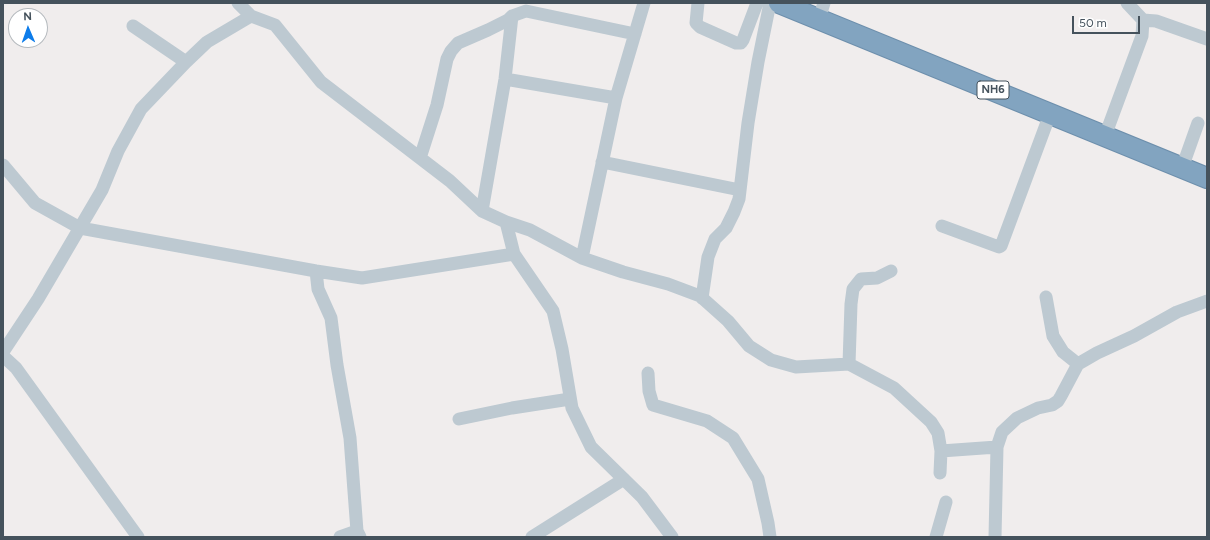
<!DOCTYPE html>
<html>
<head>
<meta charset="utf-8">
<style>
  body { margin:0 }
  #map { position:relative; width:1210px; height:540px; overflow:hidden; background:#f0eded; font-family:Figtree,sans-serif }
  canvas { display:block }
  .frame { position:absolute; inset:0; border:4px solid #45525c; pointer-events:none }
  .north { position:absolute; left:8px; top:8px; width:40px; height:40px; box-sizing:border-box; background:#fff; border:1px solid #b5babe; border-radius:50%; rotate:358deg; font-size:11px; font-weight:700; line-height:16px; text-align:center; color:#45525c }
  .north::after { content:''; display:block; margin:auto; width:14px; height:18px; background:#0d7cea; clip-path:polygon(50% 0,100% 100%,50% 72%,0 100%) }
  .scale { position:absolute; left:1072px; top:16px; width:68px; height:18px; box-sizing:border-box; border:2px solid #45525c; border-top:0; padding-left:5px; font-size:12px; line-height:14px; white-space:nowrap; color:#45525c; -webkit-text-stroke:3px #fff; paint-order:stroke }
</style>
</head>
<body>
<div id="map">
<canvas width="1210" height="540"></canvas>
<div class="frame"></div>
<div class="north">N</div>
<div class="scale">50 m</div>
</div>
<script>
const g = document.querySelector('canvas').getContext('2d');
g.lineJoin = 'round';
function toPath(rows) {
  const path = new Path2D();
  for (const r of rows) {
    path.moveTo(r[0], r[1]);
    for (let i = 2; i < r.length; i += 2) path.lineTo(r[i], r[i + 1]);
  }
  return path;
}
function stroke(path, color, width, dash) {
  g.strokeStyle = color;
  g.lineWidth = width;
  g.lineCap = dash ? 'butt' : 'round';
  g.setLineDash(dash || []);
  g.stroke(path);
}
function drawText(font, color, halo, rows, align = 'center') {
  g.font = font + ' Figtree,sans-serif';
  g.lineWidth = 4;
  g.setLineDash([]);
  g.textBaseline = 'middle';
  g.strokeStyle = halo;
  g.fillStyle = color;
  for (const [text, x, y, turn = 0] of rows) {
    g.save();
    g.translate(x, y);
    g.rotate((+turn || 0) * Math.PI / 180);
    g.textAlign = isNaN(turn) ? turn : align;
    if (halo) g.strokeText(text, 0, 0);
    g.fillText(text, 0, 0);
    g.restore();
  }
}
const minor = toPath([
  [238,3,251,16,275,25,321,82,450,181,482,211,506,222,514,254,553,311,562,349,572,408,591,447,642,497,672,537],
  [698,3,696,23,700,27,736,43,741,43,743,40,757,3],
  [819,19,824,3],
  [1143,20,1156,21,1207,39],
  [133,26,186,62],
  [505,79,616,98],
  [1105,136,1142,36,1143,20,1127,3],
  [420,158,437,105,447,59,451,51,458,43,488,30,508,20,512,16,526,11,635,34],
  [602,162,740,190],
  [3,165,35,203,80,228,316,271,362,278,514,254],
  [1182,168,1198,123],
  [482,211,505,79,512,16],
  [506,222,530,230,582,258,623,272,668,284,700,296,728,321,749,346,771,360,796,367,849,364,894,388,931,422,938,433,941,451,940,473],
  [942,226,999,247,1001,246,1050,114],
  [582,258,616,98,644,3],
  [316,271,318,289,331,318,337,365,350,438,357,531,360,537],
  [1046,297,1053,336,1063,352,1078,364],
  [702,298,708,257,715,239,726,228,734,212,739,199,748,123,758,62,770,3],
  [3,352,38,299,102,190,118,151,141,109,186,62,207,42,251,16],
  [3,356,16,368,138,537],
  [849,364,851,304,853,289,861,279,877,278,891,271],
  [648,373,649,391,653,405,707,421,733,438,758,479,768,523,770,537],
  [459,419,512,408,570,399],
  [941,451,997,447],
  [340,537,357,531],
  [532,537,624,479],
  [936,537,946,502],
  [995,537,997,447,1002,432,1017,418,1038,408,1052,405,1058,401,1061,396,1078,364,1097,353,1134,336,1177,312,1207,301]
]);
const highway = toPath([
  [779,3,1207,178]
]);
const shields = [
  [993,90,32]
];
const shieldNames = [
  ["NH6",993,90]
];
stroke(highway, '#6d8fac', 22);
stroke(minor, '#bdc9d1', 13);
stroke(highway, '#82a4c0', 20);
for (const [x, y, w] of shields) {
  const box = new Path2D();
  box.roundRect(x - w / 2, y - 9, w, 18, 3);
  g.fillStyle = '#fff';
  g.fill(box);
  stroke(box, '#45525c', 1);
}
drawText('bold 11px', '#45525c', null, shieldNames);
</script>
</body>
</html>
